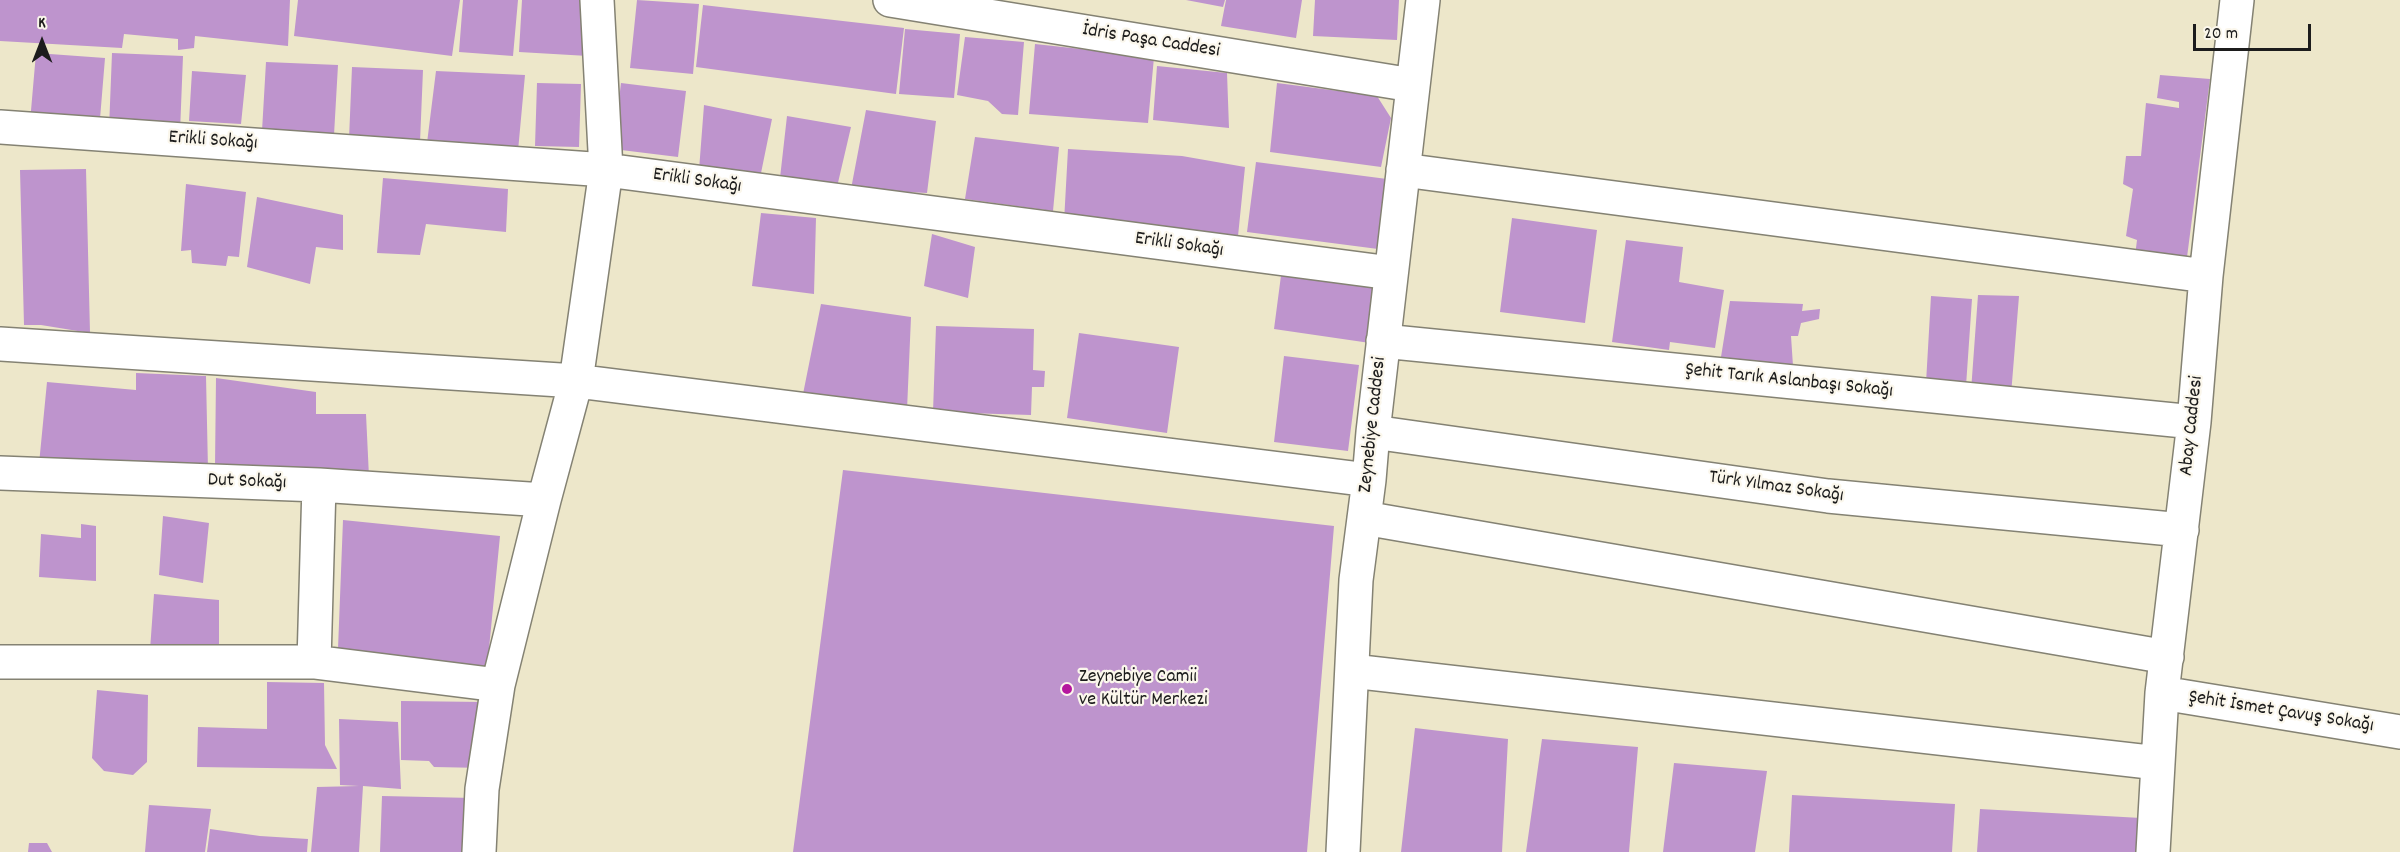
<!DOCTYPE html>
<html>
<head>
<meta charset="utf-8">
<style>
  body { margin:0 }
  #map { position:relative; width:2400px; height:852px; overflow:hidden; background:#ede7ca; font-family:Dekko,sans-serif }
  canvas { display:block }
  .north { position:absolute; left:12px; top:12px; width:60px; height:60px; -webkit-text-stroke:4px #fbf7ec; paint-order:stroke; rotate:0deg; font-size:16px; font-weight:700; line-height:24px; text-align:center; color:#1c1c1c }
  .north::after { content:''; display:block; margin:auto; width:21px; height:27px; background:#1c1c1c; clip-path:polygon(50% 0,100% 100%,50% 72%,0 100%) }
  .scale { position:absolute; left:2193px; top:24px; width:118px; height:27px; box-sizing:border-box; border:3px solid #1c1c1c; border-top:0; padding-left:8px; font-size:18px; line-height:21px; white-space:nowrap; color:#1c1c1c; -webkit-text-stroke:4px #fbf7ec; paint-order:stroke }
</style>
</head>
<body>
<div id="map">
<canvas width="2400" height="852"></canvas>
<div class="north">K</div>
<div class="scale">20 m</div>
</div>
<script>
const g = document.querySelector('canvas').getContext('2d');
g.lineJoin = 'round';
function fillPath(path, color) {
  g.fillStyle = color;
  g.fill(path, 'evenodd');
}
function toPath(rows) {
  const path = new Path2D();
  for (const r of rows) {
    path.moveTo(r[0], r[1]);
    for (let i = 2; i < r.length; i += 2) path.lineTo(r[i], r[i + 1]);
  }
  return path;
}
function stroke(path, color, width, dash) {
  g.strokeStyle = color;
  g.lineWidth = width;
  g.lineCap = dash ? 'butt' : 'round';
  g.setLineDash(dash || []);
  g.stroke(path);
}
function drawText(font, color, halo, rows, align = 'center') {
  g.font = font + ' Dekko,sans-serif';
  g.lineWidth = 4.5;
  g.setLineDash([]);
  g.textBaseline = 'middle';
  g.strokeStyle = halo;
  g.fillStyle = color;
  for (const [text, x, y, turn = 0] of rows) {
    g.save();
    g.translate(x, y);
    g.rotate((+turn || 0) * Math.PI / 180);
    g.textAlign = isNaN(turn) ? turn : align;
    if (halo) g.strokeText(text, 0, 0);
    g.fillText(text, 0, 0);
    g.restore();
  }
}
const building = toPath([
  [0,0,290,0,288,46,195,36,194,48,178,50,178,39,124,34,122,48,0,41],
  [298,0,460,0,452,56,294,36],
  [463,0,518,0,513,56,459,52],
  [522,0,591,0,588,56,519,52],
  [637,0,699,4,693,74,630,68],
  [1186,0,1225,0,1223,7],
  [1226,0,1302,0,1296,38,1221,26],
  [1315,0,1399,0,1397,40,1313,36],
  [703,5,904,28,896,94,696,67],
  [905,29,960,34,954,98,899,94],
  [965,37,1024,42,1018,115,1002,114,988,101,957,95],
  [1035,44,1154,57,1148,123,1029,114],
  [36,53,105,58,99,131,30,122],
  [112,53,183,56,180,132,109,129],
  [266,62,338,65,334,135,262,131],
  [1157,66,1227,73,1229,128,1153,120],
  [352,67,423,70,420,142,349,139],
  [192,71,246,75,241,124,189,121],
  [436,71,525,75,518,151,427,143],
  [2160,75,2210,79,2186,265,2135,256,2137,240,2126,236,2133,189,2123,184,2126,156,2141,156,2146,103,2179,108,2179,102,2157,98],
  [537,83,581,84,579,147,535,146],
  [621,83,686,91,678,157,613,149],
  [1277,83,1377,96,1391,118,1381,167,1270,152],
  [704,105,772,119,760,178,699,170],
  [866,110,936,121,927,193,851,189],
  [787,116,851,127,837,187,780,178],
  [975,137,1059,147,1053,211,965,199],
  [1068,149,1182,156,1245,167,1237,246,1064,222],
  [1256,162,1387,179,1378,249,1247,232],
  [86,169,90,333,41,325,24,325,20,170],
  [383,178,508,189,506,232,426,224,420,255,377,253],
  [186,184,246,192,239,257,228,256,226,266,192,263,191,250,181,251],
  [257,197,343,215,343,250,316,247,310,284,247,267],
  [761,213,816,218,814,294,752,286],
  [1512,218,1597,230,1585,323,1500,312],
  [932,234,975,247,968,298,924,286],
  [1626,240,1683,247,1679,282,1724,290,1715,348,1670,342,1669,350,1612,342],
  [1282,268,1379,282,1370,343,1274,329],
  [1978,295,2019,296,2011,395,1971,391],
  [1931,296,1972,299,1966,386,1926,383],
  [1730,301,1803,304,1802,311,1820,309,1819,319,1801,323,1798,336,1791,336,1793,366,1721,357],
  [821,304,911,317,907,410,802,399],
  [936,326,1034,329,1033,370,1045,371,1044,387,1032,387,1031,415,933,412],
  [1079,333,1179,347,1167,433,1067,418],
  [1284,356,1359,365,1348,451,1274,442],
  [136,373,206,376,208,470,39,464,47,382,136,390],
  [216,378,316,392,316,414,366,414,369,477,215,466],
  [843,470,1334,526,1307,852,793,852],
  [163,516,209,523,203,583,159,575],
  [343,520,500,536,487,669,338,649],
  [81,524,96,526,96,581,39,577,41,534,81,538],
  [154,594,219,600,219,652,150,650],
  [267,682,324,683,325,745,337,769,197,767,198,727,267,729],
  [97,690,148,695,147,762,133,775,104,771,92,758],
  [401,701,484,702,484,768,434,767,429,761,401,760],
  [339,719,398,722,401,789,363,786,359,852,311,852,317,787,359,786,340,785],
  [1415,728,1508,739,1502,852,1401,852],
  [1542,739,1638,747,1629,852,1526,852],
  [1674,763,1767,771,1755,852,1663,852],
  [1792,795,1955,804,1952,852,1789,852],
  [382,796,473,798,472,852,380,852],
  [149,805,211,809,205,852,145,852],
  [1980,809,2141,818,2139,852,1977,852],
  [210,829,260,836,308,839,307,852,207,852],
  [29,843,47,843,52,852,28,852]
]);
const street = toPath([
  [890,0,1412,85],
  [0,127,606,170,1391,273],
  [1403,170,2206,276],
  [1383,341,2194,422],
  [0,344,576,381,1369,480],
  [1373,432,1828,496,2182,530],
  [0,473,319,485,314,662],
  [319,485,544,500],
  [1364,518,2167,657],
  [0,662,314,662,498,685],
  [1352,671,2158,763],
  [2162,693,2400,732],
  [479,852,482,789,498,685,544,500,576,381,587,304,606,170,597,0],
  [1343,852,1356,580,1369,480,1373,432,1423,0],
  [2153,852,2162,693,2194,422,2206,276,2237,0]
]);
const markers = [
  [1067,689,6,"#b5179e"]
];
const streetNames = [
  ["İdris Paşa Caddesi",1151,42,9],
  ["Erikli Sokağı",213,142,4],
  ["Erikli Sokağı",697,182,8],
  ["Erikli Sokağı",1179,246,8],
  ["Şehit Tarık Aslanbaşı Sokağı",1789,382,6],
  ["Zeynebiye Caddesi",1374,425,-84],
  ["Abay Caddesi",2193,426,-84],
  ["Dut Sokağı",247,483,2],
  ["Türk Yılmaz Sokağı",1776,488,8],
  ["Şehit İsmet Çavuş Sokağı",2281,713,9]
];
const poiNames = [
  ["Zeynebiye Camii",1079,678],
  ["ve Kültür Merkezi",1079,701]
];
fillPath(building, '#be94cd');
stroke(street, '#848273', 36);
stroke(street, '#fff', 33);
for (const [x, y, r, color] of markers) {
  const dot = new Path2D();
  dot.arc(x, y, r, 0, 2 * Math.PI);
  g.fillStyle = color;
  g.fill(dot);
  stroke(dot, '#fbf7ec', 2);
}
drawText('20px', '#1c1c1c', '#fbf7ec', streetNames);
drawText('20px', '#1c1c1c', '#fbf7ec', poiNames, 'left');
</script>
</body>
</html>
